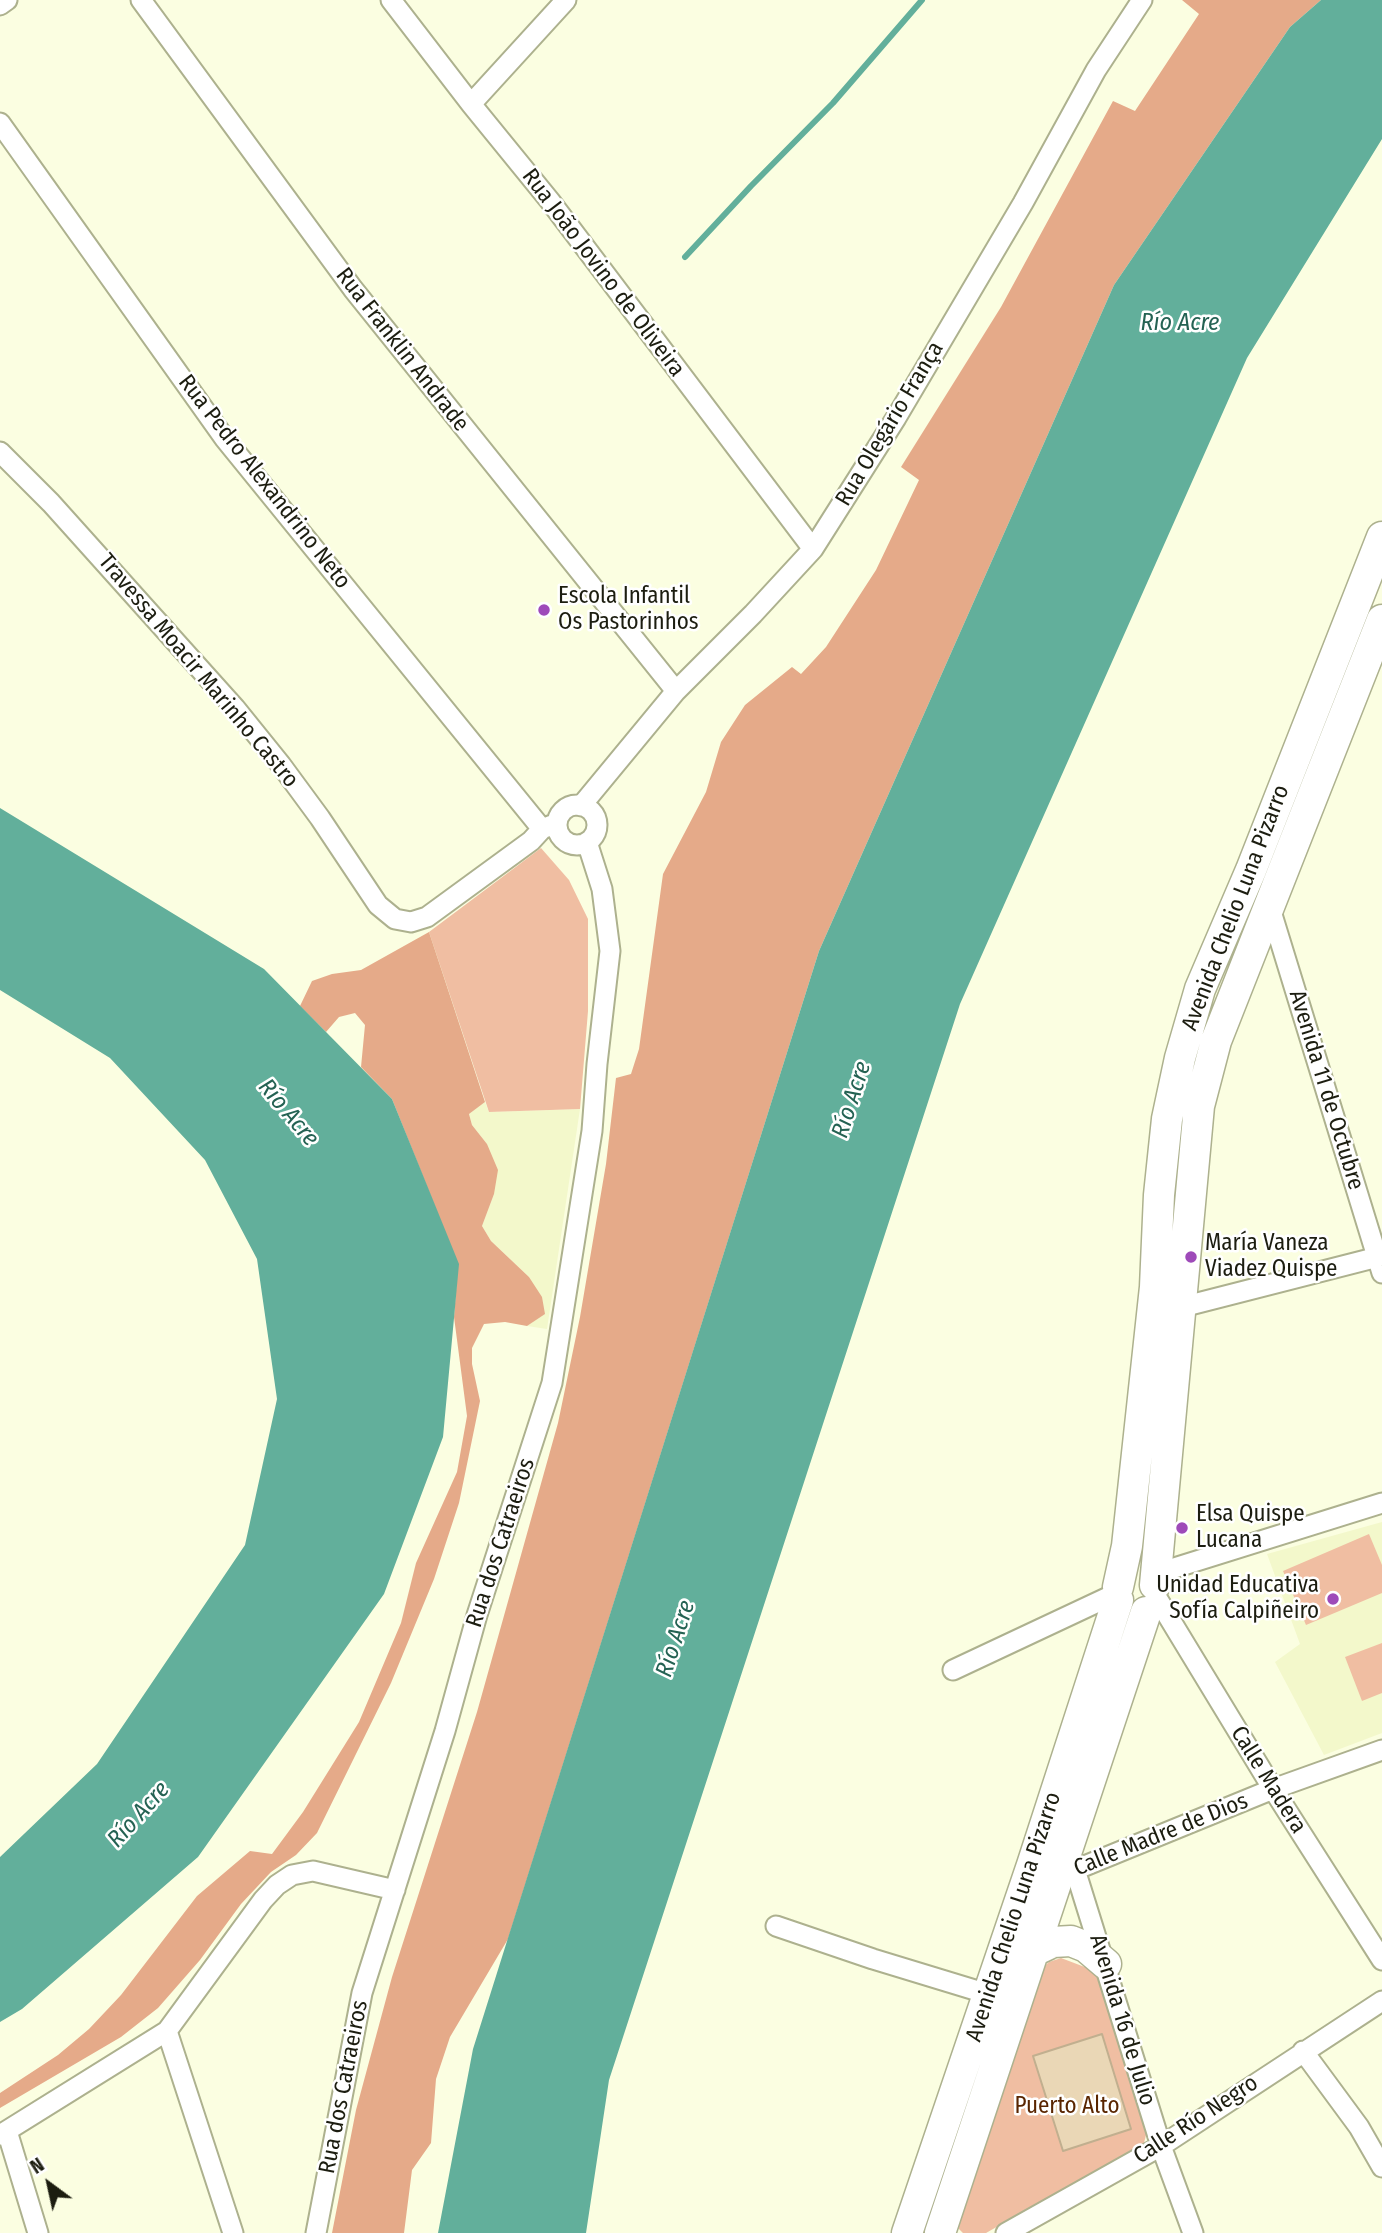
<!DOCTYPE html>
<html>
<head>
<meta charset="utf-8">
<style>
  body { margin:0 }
  #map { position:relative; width:1382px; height:2233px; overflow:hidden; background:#fbfee1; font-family:"Fira Sans Condensed",sans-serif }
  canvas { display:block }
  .north { position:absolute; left:14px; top:2149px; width:70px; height:70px; -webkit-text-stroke:5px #fff; paint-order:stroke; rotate:327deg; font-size:19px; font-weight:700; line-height:28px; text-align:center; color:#1c1d10 }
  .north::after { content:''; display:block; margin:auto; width:24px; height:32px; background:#1c1d10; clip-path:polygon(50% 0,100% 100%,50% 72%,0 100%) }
</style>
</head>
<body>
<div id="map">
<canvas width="1382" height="2233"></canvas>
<div class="north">N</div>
</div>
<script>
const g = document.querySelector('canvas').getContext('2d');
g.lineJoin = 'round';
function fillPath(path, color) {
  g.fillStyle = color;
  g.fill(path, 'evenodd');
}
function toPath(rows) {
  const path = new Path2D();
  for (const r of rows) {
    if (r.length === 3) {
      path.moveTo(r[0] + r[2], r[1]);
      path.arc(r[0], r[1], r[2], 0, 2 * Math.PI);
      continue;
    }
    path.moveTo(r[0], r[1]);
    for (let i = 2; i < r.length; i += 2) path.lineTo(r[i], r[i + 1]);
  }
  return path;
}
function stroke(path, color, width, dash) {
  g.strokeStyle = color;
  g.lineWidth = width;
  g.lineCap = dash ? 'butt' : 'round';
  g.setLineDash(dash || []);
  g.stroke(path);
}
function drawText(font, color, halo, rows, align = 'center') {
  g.font = font + ' "Fira Sans Condensed",sans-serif';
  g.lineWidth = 5;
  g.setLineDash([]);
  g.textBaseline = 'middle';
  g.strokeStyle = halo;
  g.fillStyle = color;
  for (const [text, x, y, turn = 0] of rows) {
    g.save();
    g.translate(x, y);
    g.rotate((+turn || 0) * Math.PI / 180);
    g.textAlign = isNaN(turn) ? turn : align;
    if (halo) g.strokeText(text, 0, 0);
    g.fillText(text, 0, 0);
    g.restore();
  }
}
const built = toPath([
  [485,1102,489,1112,580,1109,547,1329,527,1326,544,1314,529,1277,491,1241,482,1226,494,1194,487,1144,472,1125,469,1114],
  [1382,1522,1382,1733,1324,1755,1275,1662,1300,1644,1267,1554]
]);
const green = toPath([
  [541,848,569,880,588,919,588,1011,580,1109,489,1112,429,932],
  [1369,1534,1382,1565,1382,1593,1306,1625,1283,1571],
  [1382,1643,1382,1693,1362,1701,1345,1657],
  [1061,1958,1090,1969,1100,1979,1147,2131,1144,2143,986,2233,963,2233,958,2228,955,2216,1039,1971,1049,1962]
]);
const forest = toPath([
  [1182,0,1321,0,1290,27,1114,285,819,951,508,1939,450,2037,436,2079,431,2143,412,2170,404,2233,332,2233,356,2110,392,1977,477,1712,558,1423,580,1317,606,1164,616,1078,631,1074,639,1049,663,874,706,792,721,742,745,705,792,667,801,674,826,647,876,570,919,480,901,467,1001,307,1113,101,1135,111,1199,14],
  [429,932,485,1102,469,1114,472,1125,487,1144,498,1170,494,1194,482,1226,491,1241,529,1277,542,1297,545,1314,527,1326,505,1322,484,1324,472,1348,472,1364,480,1401,459,1503,434,1579,391,1683,317,1833,296,1855,271,1872,241,1904,200,1960,158,2008,121,2037,0,2108,0,2093,58,2055,89,2029,121,1995,197,1896,250,1851,272,1854,303,1812,359,1722,401,1623,416,1563,457,1472,467,1416,454,1317,458,1264,392,1099,361,1067,365,1025,355,1013,339,1017,326,1032,300,1006,312,981,332,974,361,970]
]);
const water = toPath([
  [1321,0,1382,0,1382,139,1247,358,960,1004,609,2080,586,2233,438,2233,473,2049,819,951,1114,285,1290,27],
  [0,808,264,969,392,1099,459,1264,443,1437,384,1594,198,1857,22,2009,0,2022,0,1857,97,1764,245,1545,277,1399,257,1259,205,1160,110,1058,0,990]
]);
const stream = toPath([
  [685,257,751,186,833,103,922,0]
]);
const building = toPath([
  [1102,2034,1131,2129,1063,2151,1033,2056,1102,2034]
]);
const minor = toPath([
  [141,0,353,289,676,691],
  [391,0,471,104,550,201,813,549],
  [0,5,7,0],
  [471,104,566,0],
  [0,123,225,439,542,829],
  [0,452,51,503,235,708,281,765,320,818,378,905,395,919,411,922,427,917,531,841,542,829,557,823],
  [577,825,20],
  [581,806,676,691,753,614,813,549,896,418,1023,203,1096,70,1142,0],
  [1270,908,1382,1273],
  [1182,1307,1382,1256],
  [1155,1574,1382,1503],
  [1157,1598,1273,1789,1382,1960],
  [953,1670,1117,1593],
  [1068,1847,1161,2146,1193,2233],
  [1065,1874,1273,1789,1382,1750],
  [776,1926,873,1959,988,1994],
  [167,2031,233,2233],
  [1303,2051,1359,2127,1382,2167],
  [7,2131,38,2233],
  [0,2135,167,2031,263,1900,277,1885,292,1875,313,1871,395,1890],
  [316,2233,362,1993,445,1731,477,1615,552,1383,592,1131,597,1064,610,951,602,889,587,842],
  [1006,2233,1161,2146,1382,2001]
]);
const primary = toPath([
  [1155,1585,1199,1106,1216,1041,1382,620],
  [1118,1587,1127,1546,1155,1287,1159,1195,1167,1119,1180,1058,1200,989,1251,870,1382,537],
  [1034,1951,1053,1942,1071,1941,1086,1947,1106,1964],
  [907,2233,1032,1865,1118,1600],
  [940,2233,1146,1612]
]);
const markers = [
  [544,610,7,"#9e4ab9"],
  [1191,1257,7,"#9e4ab9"],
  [1182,1528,7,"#9e4ab9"],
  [1333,1599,7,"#9e4ab9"]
];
const streetNames = [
  ["Rua João Jovino de Oliveira",603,273,53],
  ["Rua Franklin Andrade",402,350,52],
  ["Rua Olegário França",890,424,-59],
  ["Rua Pedro Alexandrino Neto",264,482,52],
  ["Travessa Moacir Marinho Castro",198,671,50],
  ["Avenida Chelio Luna Pizarro",1236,908,-69],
  ["Avenida 11 de Octubre",1326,1090,73],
  ["Rua dos Catraeiros",501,1543,-72],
  ["Calle Madera",1268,1780,58],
  ["Calle Madre de Dios",1161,1835,-22],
  ["Avenida Chelio Luna Pizarro",1014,1917,-72],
  ["Avenida 16 de Julio",1122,2020,73],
  ["Rua dos Catraeiros",344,2087,-79],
  ["Calle Río Negro",1196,2120,-33]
];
const poiNames = [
  ["Escola Infantil",558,597],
  ["Os Pastorinhos",558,623],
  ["María Vaneza",1205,1244],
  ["Viadez Quispe",1205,1270],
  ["Elsa Quispe",1196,1515],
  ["Lucana",1196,1541],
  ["Unidad Educativa",1319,1586,"right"],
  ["Sofía Calpiñeiro",1319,1612,"right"]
];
const parkNames = [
  ["Puerto Alto",1067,2107]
];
const waterNames = [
  ["Río Acre",1180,323],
  ["Río Acre",852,1100,-72],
  ["Río Acre",288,1113,50],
  ["Río Acre",676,1639,-72],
  ["Río Acre",139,1815,-48]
];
fillPath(built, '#f3f8cb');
fillPath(green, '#f0bea2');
fillPath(forest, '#e5aa89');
fillPath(water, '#62af9b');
stroke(stream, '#62af9b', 6);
fillPath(building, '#ead7b6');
stroke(building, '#c1af8f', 2);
stroke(minor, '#adb18e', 23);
stroke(primary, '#adb18e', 33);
stroke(minor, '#fff', 19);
stroke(primary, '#fff', 30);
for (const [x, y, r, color] of markers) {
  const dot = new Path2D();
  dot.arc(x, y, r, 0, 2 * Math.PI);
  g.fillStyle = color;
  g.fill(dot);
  stroke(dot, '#fff', 2.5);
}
drawText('23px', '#1c1d10', '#fff', streetNames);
drawText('23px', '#1c1d10', '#fff', poiNames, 'left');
drawText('23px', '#592500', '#fff', parkNames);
drawText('italic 24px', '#246253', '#fff', waterNames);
</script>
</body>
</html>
